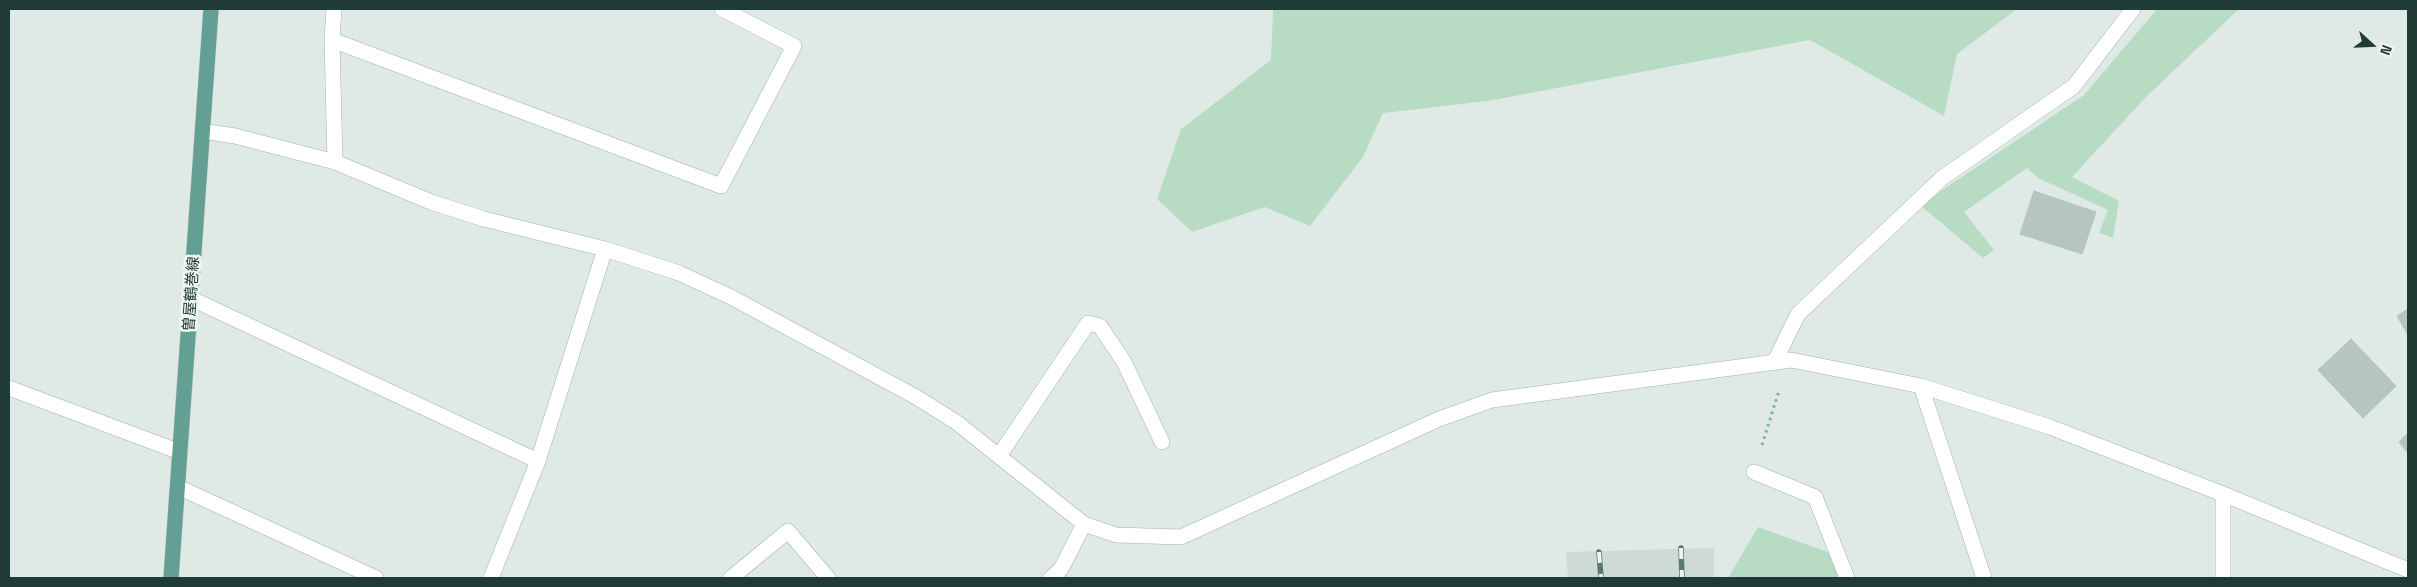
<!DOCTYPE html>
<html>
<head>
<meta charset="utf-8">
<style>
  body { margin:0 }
  #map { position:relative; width:2417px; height:587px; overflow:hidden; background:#dfeae6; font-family:"Space Grotesk",sans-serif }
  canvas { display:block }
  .frame { position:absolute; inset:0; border:10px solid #203a35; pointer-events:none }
  .north { position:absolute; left:2347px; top:20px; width:50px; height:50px; -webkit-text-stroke:4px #eff7f4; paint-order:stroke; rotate:110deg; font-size:14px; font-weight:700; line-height:20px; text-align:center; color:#203a35 }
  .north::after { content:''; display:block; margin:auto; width:18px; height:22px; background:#203a35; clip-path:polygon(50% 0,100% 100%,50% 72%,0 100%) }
</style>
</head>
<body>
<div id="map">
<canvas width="2417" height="587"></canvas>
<div class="frame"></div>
<div class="north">N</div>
</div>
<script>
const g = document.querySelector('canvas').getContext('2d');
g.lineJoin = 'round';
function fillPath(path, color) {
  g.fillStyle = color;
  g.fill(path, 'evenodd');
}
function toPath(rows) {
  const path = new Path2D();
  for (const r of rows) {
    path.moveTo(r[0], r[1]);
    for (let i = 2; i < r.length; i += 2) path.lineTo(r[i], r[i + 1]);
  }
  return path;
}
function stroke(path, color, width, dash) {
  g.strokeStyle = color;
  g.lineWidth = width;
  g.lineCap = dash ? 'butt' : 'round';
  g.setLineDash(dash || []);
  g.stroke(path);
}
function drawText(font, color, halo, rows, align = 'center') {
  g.font = font + ' "Space Grotesk","Noto Sans JP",sans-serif';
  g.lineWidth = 5;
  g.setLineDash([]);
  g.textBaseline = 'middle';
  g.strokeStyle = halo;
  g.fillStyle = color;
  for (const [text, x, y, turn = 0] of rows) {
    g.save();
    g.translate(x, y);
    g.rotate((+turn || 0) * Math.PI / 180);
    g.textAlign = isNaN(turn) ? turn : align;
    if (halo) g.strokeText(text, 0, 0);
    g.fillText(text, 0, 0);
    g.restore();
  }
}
const built = toPath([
  [1714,548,1714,578,1568,578,1566,552]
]);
const green = toPath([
  [1273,9,2017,9,1957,54,1944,116,1810,40,1488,101,1383,113,1363,157,1310,226,1265,207,1192,232,1157,199,1181,129,1271,60],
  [2157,9,2239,9,2146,97,2072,177,2119,201,2113,238,2099,233,2108,210,2038,178,2027,168,1964,212,1994,250,1983,258,1920,205,2084,95],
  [1758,527,1839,556,1847,578,1728,578]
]);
const building = toPath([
  [2034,191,2096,212,2082,254,2020,234,2034,191],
  [2408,309,2408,335,2397,316,2408,309],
  [2351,339,2396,386,2363,418,2318,370,2351,339],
  [2408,433,2408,453,2399,442,2408,433]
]);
const path = toPath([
  [1762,445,1779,391]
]);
const minor = toPath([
  [334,9,332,40,335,162],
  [332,40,721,186,794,46,722,9],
  [202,131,235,136,335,162,431,202,484,219,605,249,679,273,731,297,916,397,956,422,1084,524,1116,535,1181,537,1439,419,1492,400,1791,360,1921,386,2050,427,2223,494,2408,570],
  [192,299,538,461,605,249],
  [1775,361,1798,314,1942,178,2074,86,2133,9],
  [1921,386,1984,578],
  [9,388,180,452],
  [999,456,1088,323,1100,326,1124,362,1162,442],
  [1754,472,1815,497,1847,578],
  [178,487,376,578],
  [2223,494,2223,578],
  [491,578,538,461],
  [731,578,788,531,828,578],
  [1051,578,1061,569,1084,524]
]);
const major = toPath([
  [171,578,211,9]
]);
const rail = toPath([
  [1681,548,1682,578],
  [1599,552,1601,578]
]);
const streetNames = [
  ["曽屋鶴巻線",192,294,-86]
];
fillPath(built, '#cddad5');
fillPath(green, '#b8dcc3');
fillPath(building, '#b5c5bf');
stroke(building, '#b2c4bd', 1);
stroke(minor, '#a2b2ad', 16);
stroke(major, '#bcc4c2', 16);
stroke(path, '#7faea2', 3, [2.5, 4]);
stroke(minor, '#fff', 15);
stroke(major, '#63a093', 15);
stroke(rail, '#5a7670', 5.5);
stroke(rail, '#eff7f4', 4, [11]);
drawText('15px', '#203a35', '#eff7f4', streetNames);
</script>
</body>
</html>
